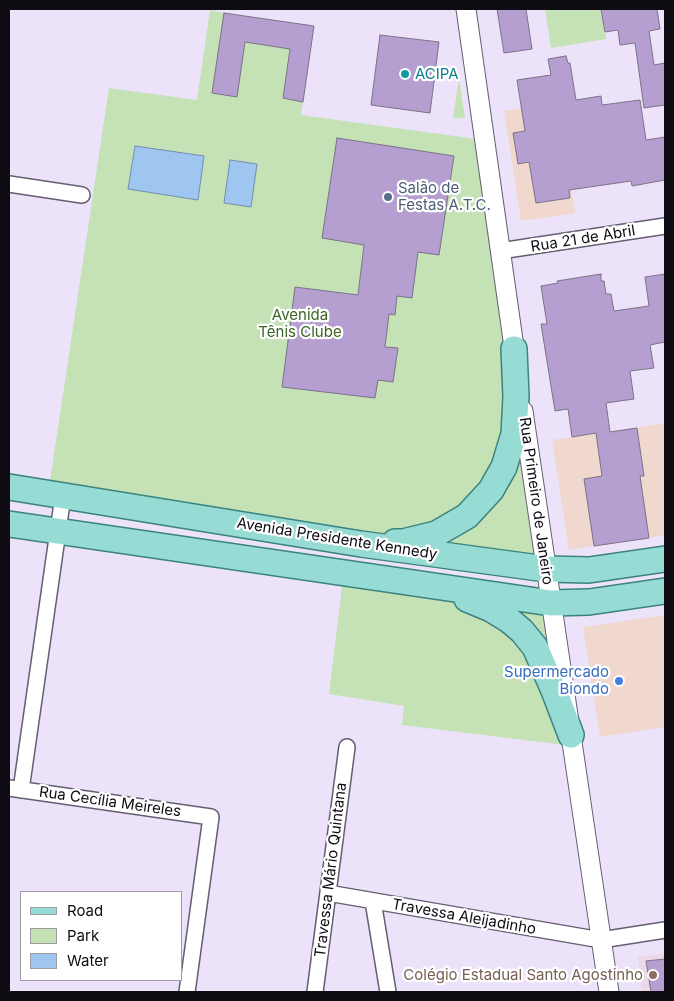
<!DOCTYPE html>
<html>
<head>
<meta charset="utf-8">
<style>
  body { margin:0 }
  #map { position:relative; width:674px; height:1001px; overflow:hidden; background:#ece3fa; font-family:Inter,sans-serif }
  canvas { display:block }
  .frame { position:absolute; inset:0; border:10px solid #0e0b13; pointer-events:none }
  .legend { position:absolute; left:20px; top:891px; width:162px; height:90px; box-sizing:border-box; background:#fff; border:1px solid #9f9da1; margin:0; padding:6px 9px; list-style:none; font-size:15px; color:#0e0b13 }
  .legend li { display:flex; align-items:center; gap:10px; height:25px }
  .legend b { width:25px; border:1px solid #9f9da1 }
</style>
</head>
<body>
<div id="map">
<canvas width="674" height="1001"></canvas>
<div class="frame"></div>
<ul class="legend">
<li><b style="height:6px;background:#97dbd5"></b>Road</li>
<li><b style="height:14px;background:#c4e2b6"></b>Park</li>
<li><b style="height:14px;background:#9fc6f0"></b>Water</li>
</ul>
</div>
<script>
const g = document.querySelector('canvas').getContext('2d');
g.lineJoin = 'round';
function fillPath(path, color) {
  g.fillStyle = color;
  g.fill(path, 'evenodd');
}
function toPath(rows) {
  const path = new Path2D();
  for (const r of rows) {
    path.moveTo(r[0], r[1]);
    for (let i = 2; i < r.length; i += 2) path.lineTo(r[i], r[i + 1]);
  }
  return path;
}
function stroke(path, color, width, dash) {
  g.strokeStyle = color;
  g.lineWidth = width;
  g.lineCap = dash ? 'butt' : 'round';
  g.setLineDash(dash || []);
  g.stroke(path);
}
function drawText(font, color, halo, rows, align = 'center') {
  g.font = font + ' Inter,sans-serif';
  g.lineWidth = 4.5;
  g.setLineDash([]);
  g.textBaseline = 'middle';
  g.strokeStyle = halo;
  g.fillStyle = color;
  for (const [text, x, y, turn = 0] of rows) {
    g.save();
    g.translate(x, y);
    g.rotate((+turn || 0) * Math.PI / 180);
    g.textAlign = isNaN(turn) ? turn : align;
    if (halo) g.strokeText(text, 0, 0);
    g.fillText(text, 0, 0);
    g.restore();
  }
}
const commercial = toPath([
  [559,103,575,213,521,221,504,111],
  [665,423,665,535,569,550,552,440],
  [665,615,665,727,600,737,583,627]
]);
const education = toPath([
  [665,953,665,992,642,992,638,957]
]);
const green = toPath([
  [545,9,601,9,606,39,551,48],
  [210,10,224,13,314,26,301,115,484,140,516,397,491,490,403,542,48,494,109,88,197,100],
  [459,78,465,118,453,118],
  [522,439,540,561,418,546,454,531],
  [343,578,399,587,470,605,487,612,530,655,565,745,402,725,404,706,329,694],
  [483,598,547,605,563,704]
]);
const water = toPath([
  [135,146,204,156,198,200,128,189,135,146],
  [230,160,257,164,251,207,224,203,230,160]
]);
const building = toPath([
  [497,9,526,9,532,49,504,53,497,9],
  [601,9,657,9,660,29,649,31,654,65,665,63,665,105,644,108,635,43,620,45,618,30,605,32,601,9],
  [224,13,314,26,303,102,283,98,290,49,245,42,237,97,212,93,224,13],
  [380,35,439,42,430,113,371,105,380,35],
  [566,56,568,63,570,63,576,100,601,96,602,105,640,100,646,140,665,137,665,180,632,186,631,181,569,190,570,198,536,203,529,162,518,164,513,133,525,131,517,80,551,75,548,59,566,56],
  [337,138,454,156,439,255,418,252,412,298,397,296,395,315,389,314,385,347,398,348,393,382,378,380,375,398,282,387,295,287,358,295,364,245,322,238,337,138],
  [601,274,601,281,604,281,606,294,611,294,614,311,649,306,645,277,665,274,665,342,650,345,654,368,630,371,634,399,606,403,610,432,637,428,644,476,640,476,649,538,594,546,584,479,602,476,596,433,572,437,568,409,555,411,541,324,547,324,541,286,558,283,557,281,601,274],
  [665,959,665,992,651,992,646,961,665,959]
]);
const minor = toPath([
  [9,184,82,195],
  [500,251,665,226],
  [9,788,211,817,187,992],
  [21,790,63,496],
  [328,893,601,940,665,930],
  [373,901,388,992],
  [315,992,347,747]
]);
const tertiary = toPath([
  [466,9,516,361],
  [523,411,609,992]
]);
const primary = toPath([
  [9,487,361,544,546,569,589,570,665,559],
  [9,524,551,603,589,602,665,591],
  [395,542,403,542,436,534,467,516,491,490,504,467,514,434,516,397,514,349],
  [467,599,491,609,509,620,522,631,535,647,555,693,571,735]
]);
const markers = [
  [405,74,5,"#0f9aa8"],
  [388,197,5,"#5c6f8a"],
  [619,681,5,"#3f7fe0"],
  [653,975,5,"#8d6e63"]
];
const cultureNames = [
  ["ACIPA",415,74]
];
const serviceNames = [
  ["Salão de",398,188],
  ["Festas A.T.C.",398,205]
];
const streetNames = [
  ["Rua 21 de Abril",583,239,-9],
  ["Rua Primeiro de Janeiro",536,501,82],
  ["Avenida Presidente Kennedy",337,539,9],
  ["Rua Cecília Meireles",110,802,8],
  ["Travessa Mário Quintana",331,870,-83],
  ["Travessa Aleijadinho",464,917,10]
];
const parkNames = [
  ["Avenida",300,315],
  ["Tênis Clube",300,332]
];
const shopNames = [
  ["Supermercado",609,672],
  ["Biondo",609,689]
];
const educationNames = [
  ["Colégio Estadual Santo Agostinho",643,975]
];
fillPath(commercial, '#f0d8cf');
fillPath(education, '#ebd7e6');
fillPath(green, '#c4e2b6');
fillPath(water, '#9fc6f0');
stroke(water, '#748eae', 1);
fillPath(building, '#b49fd0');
stroke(building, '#7b7287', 1);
stroke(minor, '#655d71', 18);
stroke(tertiary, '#655d71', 21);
stroke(primary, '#3a837f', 28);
stroke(minor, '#fff', 15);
stroke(tertiary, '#fff', 19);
stroke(primary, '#97dbd5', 25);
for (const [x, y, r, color] of markers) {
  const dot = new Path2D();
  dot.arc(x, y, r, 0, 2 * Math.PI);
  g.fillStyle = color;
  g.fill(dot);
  stroke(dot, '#fff', 2);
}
drawText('15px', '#0d838f', '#fff', cultureNames, 'left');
drawText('15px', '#4e5e75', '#fff', serviceNames, 'left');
drawText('15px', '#0e0b13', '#fff', streetNames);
drawText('15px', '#3c6425', '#fff', parkNames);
drawText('15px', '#366cbe', '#fff', shopNames, 'right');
drawText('15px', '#785e54', '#fff', educationNames, 'right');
</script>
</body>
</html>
